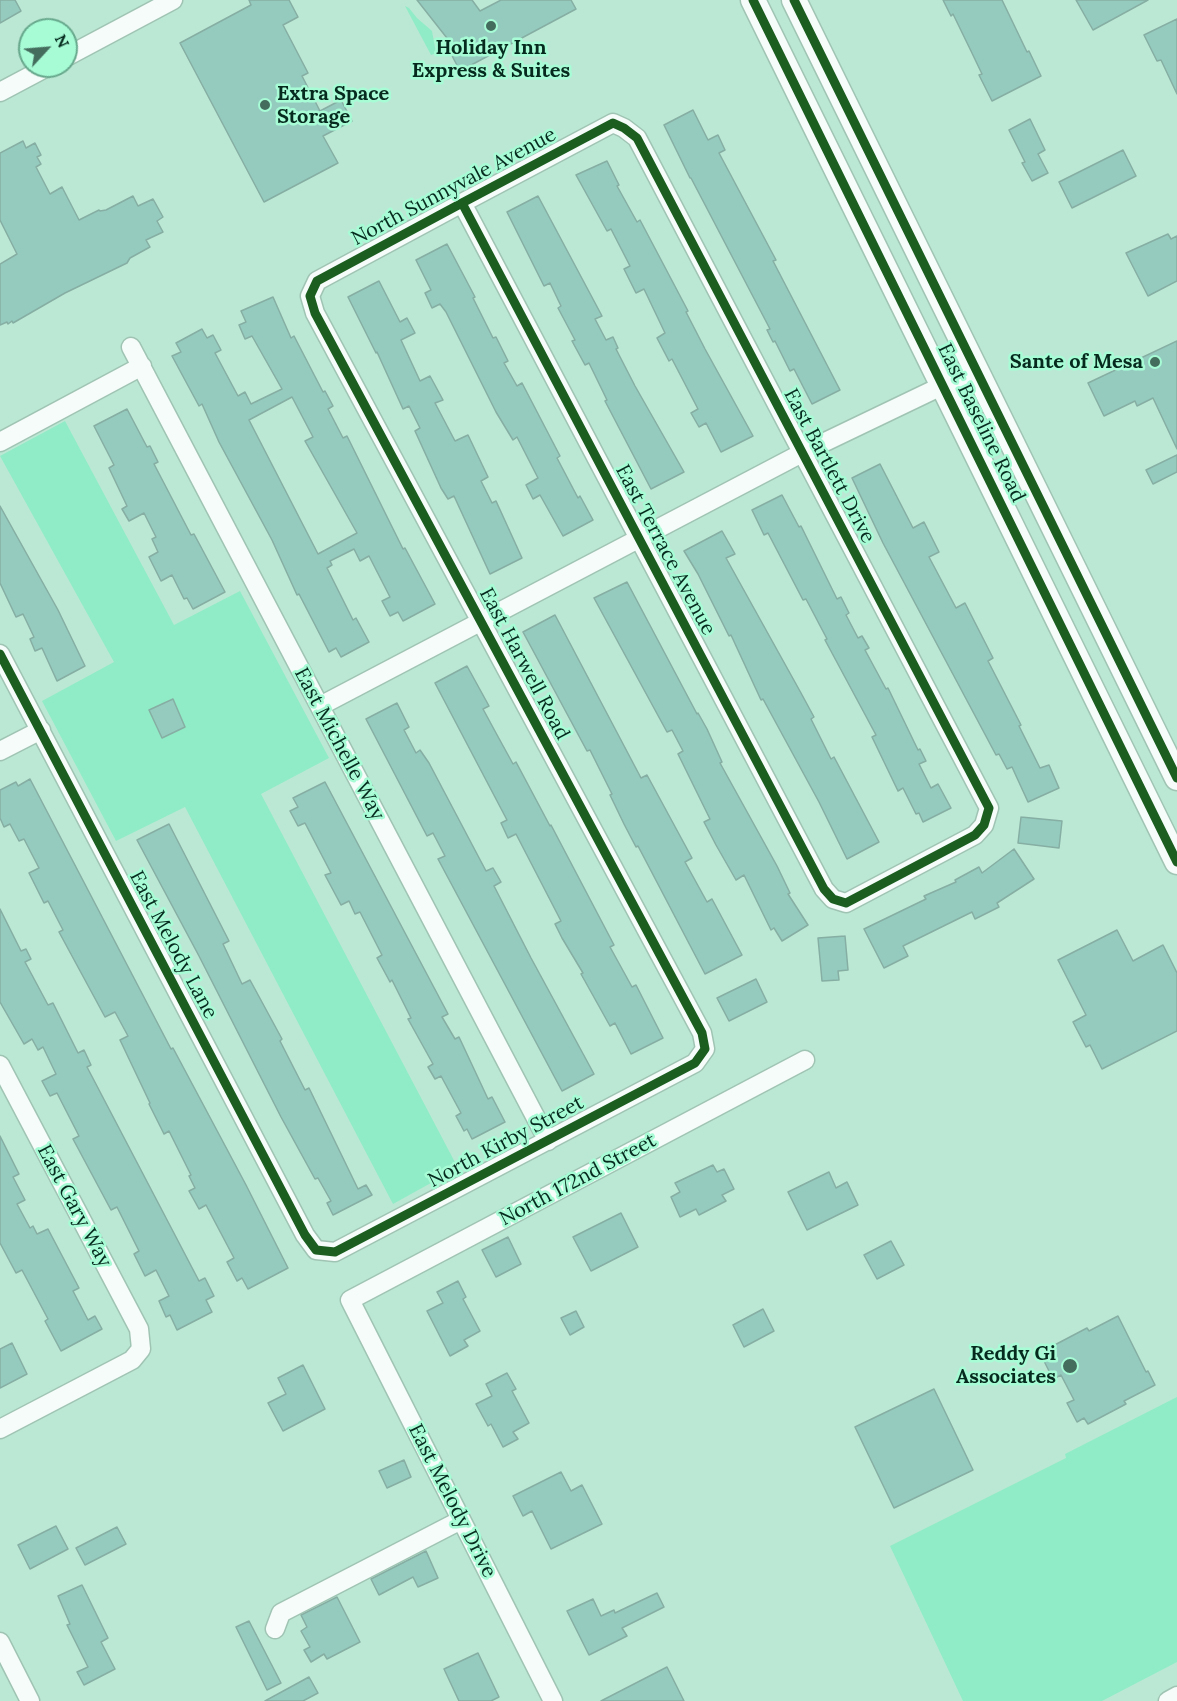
<!DOCTYPE html>
<html>
<head>
<meta charset="utf-8">
<style>
  body { margin:0 }
  #map { position:relative; width:1177px; height:1701px; overflow:hidden; background:#bbe8d4; font-family:Lora,serif }
  canvas { display:block }
  .north { position:absolute; left:18px; top:18px; width:60px; height:60px; box-sizing:border-box; background:#a7fcd6; border:2px solid #67a88c; border-radius:50%; rotate:64deg; font-size:16px; font-weight:700; line-height:24px; text-align:center; color:#062b1e }
  .north::after { content:''; display:block; margin:auto; width:21px; height:27px; background:#456d5e; clip-path:polygon(50% 0,100% 100%,50% 72%,0 100%) }
</style>
</head>
<body>
<div id="map">
<canvas width="1177" height="1701"></canvas>
<div class="north">N</div>
</div>
<script>
const g = document.querySelector('canvas').getContext('2d');
g.lineJoin = 'round';
function fillPath(path, color) {
  g.fillStyle = color;
  g.fill(path, 'evenodd');
}
function toPath(rows) {
  const path = new Path2D();
  for (const r of rows) {
    path.moveTo(r[0], r[1]);
    for (let i = 2; i < r.length; i += 2) path.lineTo(r[i], r[i + 1]);
  }
  return path;
}
function stroke(path, color, width, dash) {
  g.strokeStyle = color;
  g.lineWidth = width;
  g.lineCap = dash ? 'butt' : 'round';
  g.setLineDash(dash || []);
  g.stroke(path);
}
function drawText(font, color, halo, rows, align = 'center') {
  g.font = font + ' Lora,serif';
  g.lineWidth = 5;
  g.setLineDash([]);
  g.textBaseline = 'middle';
  g.strokeStyle = halo;
  g.fillStyle = color;
  for (const [text, x, y, turn = 0] of rows) {
    g.save();
    g.translate(x, y);
    g.rotate((+turn || 0) * Math.PI / 180);
    g.textAlign = isNaN(turn) ? turn : align;
    if (halo) g.strokeText(text, 0, 0);
    g.fillText(text, 0, 0);
    g.restore();
  }
}
const green = toPath([
  [405,6,409,8,417,18,432,31,436,53,431,55],
  [65,421,174,625,240,591,329,758,261,794,458,1168,393,1204,185,807,116,841,42,701,114,662,0,456],
  [1177,1397,1177,1662,1102,1701,963,1701,890,1546,1066,1458,1065,1454]
]);
const building = toPath([
  [0,0,15,0,21,11,0,23,0,0],
  [249,0,289,0,298,17,283,25,308,73,302,76,320,111,341,100,352,121,323,136,338,163,264,202,180,43,251,5,249,0],
  [417,0,472,0,480,11,501,0,571,0,576,9,460,71,449,50,454,47,417,0],
  [943,0,1002,0,1027,52,1029,51,1041,76,992,101,979,75,982,74,971,51,953,14,951,16,943,0],
  [1076,0,1148,0,1093,30,1076,0],
  [1177,19,1177,94,1161,60,1157,61,1144,35,1177,19],
  [693,110,708,140,718,135,725,150,719,153,776,260,773,261,840,390,812,404,794,369,790,371,775,341,773,342,767,330,770,329,691,178,690,178,664,125,693,110],
  [1030,119,1045,150,1038,154,1048,173,1032,181,1022,163,1025,162,1009,130,1030,119],
  [23,141,26,148,35,143,41,155,37,157,41,164,36,167,50,194,62,187,79,220,99,210,100,211,106,210,133,196,138,206,153,199,163,217,157,221,163,232,146,240,150,247,130,258,127,263,65,293,13,323,12,321,8,324,7,322,0,325,0,264,17,254,0,220,0,153,23,141],
  [1123,150,1136,176,1072,208,1059,182,1123,150],
  [607,161,619,185,617,186,637,222,640,220,688,311,686,312,705,349,753,436,721,452,706,423,699,427,691,413,698,409,672,359,669,361,657,338,665,333,644,289,636,293,624,269,630,266,611,229,607,231,576,175,607,161],
  [538,196,602,316,595,319,606,340,613,337,618,348,616,349,635,386,684,472,651,489,605,401,607,400,589,363,585,365,572,341,575,340,558,308,561,306,550,283,544,286,507,212,538,196],
  [1168,234,1171,239,1177,236,1177,281,1148,296,1126,253,1168,234],
  [447,244,475,297,473,298,493,338,496,337,508,361,504,363,517,386,522,383,560,456,557,458,578,498,580,496,593,520,563,536,540,495,533,499,526,485,538,478,517,437,513,440,496,412,446,312,440,304,432,308,425,293,431,290,416,260,447,244],
  [379,281,400,322,407,318,415,333,401,340,420,381,430,376,443,400,435,403,455,441,468,435,488,477,481,481,492,503,496,501,522,558,490,574,454,496,448,499,441,488,415,431,420,428,409,406,403,409,377,352,376,353,348,297,379,281],
  [273,297,291,338,294,336,323,392,325,391,333,406,328,409,343,438,347,436,403,549,405,548,435,604,403,621,398,612,390,616,382,601,390,597,369,556,360,561,354,549,330,561,332,565,327,568,353,620,356,618,369,642,341,657,336,648,329,652,299,594,297,595,272,540,219,442,202,404,199,406,172,356,181,352,176,343,202,329,207,338,213,335,221,350,215,353,238,396,245,392,251,404,282,389,252,336,245,339,239,325,246,322,241,311,273,297],
  [292,397,313,437,305,441,357,533,318,554,249,420,292,397],
  [1177,341,1177,449,1153,398,1137,406,1135,401,1104,416,1088,383,1177,341],
  [127,409,147,447,150,446,158,462,154,464,191,535,194,534,225,592,193,609,187,598,184,599,172,575,161,581,149,557,158,552,152,539,156,537,144,513,129,521,122,509,127,506,109,468,114,465,94,426,127,409],
  [1177,455,1177,472,1153,484,1146,470,1177,455],
  [880,464,913,528,924,522,939,552,929,557,956,608,965,603,993,658,988,661,1021,725,1019,726,1040,768,1049,765,1059,788,1028,802,1012,767,1007,769,999,754,996,755,883,543,852,478,880,464],
  [782,495,799,527,801,526,837,599,841,597,849,613,846,615,858,638,862,636,869,648,865,650,886,689,888,688,918,750,920,749,926,761,919,764,931,788,938,784,951,808,923,822,919,813,916,814,903,788,898,791,872,737,876,735,825,640,827,639,806,599,803,600,768,533,764,535,752,510,782,495],
  [0,506,58,610,85,666,57,681,42,648,35,651,30,639,34,637,23,614,16,617,0,583,0,506],
  [722,531,735,554,726,558,801,693,814,717,811,719,831,759,834,757,879,842,847,859,819,802,763,699,761,700,731,635,729,636,698,574,684,551,722,531],
  [627,582,697,714,698,713,707,729,722,762,720,763,777,866,790,893,788,894,808,925,782,941,774,928,771,930,744,875,736,880,716,845,704,822,710,819,678,754,683,751,672,730,667,732,594,598,627,582],
  [555,615,641,778,647,775,692,858,685,862,707,902,712,899,742,955,705,974,638,846,636,847,624,824,610,795,612,794,590,750,587,751,523,632,555,615],
  [467,666,489,706,483,709,496,733,513,764,516,762,550,826,551,825,614,945,610,947,632,987,636,985,663,1038,631,1054,615,1023,610,1026,581,974,583,973,562,938,555,924,561,921,516,834,508,838,501,823,507,820,435,683,467,666],
  [173,699,185,727,162,738,149,710,173,699],
  [397,703,409,727,404,730,416,753,420,750,429,763,486,871,493,868,501,882,494,886,531,958,594,1074,562,1091,438,859,445,856,433,833,427,836,366,719,397,703],
  [30,779,171,1049,173,1048,246,1185,288,1268,248,1289,242,1278,237,1281,227,1262,234,1258,206,1205,199,1209,189,1191,195,1188,189,1176,191,1175,169,1131,164,1134,149,1104,150,1103,120,1040,128,1036,115,1012,105,1017,59,932,63,930,48,901,44,903,29,873,39,868,24,839,19,841,10,824,4,827,0,818,0,790,16,782,18,786,30,779],
  [325,782,448,1014,442,1017,455,1039,459,1037,488,1099,492,1097,505,1122,472,1139,467,1129,464,1131,456,1116,461,1113,441,1076,435,1079,428,1067,433,1064,408,1019,411,1018,392,980,390,982,383,969,377,958,382,955,360,912,355,914,349,901,341,905,325,875,331,873,305,823,298,826,290,811,298,807,293,798,325,782],
  [1021,817,1062,821,1059,848,1018,843,1021,817],
  [169,824,229,941,223,944,242,984,250,980,282,1039,280,1041,305,1090,309,1088,358,1189,366,1185,372,1195,333,1215,327,1203,331,1201,318,1178,315,1179,281,1117,199,956,137,840,169,824],
  [1014,849,1034,879,997,903,999,907,975,919,972,912,903,946,908,956,884,968,864,929,926,899,924,896,956,882,955,880,979,867,982,873,1014,849],
  [0,909,21,951,26,949,31,959,25,962,48,1005,53,1003,78,1053,84,1050,91,1065,87,1067,199,1281,205,1278,214,1296,206,1300,212,1312,177,1330,170,1315,166,1317,159,1301,169,1296,156,1270,145,1276,134,1254,139,1251,117,1207,111,1210,73,1139,79,1136,57,1093,50,1096,42,1081,56,1074,43,1047,38,1050,32,1039,24,1044,0,1002,0,909],
  [1117,930,1133,961,1163,945,1177,973,1177,1031,1102,1069,1090,1045,1086,1047,1073,1022,1086,1015,1058,960,1117,930],
  [845,936,848,970,838,971,839,980,822,981,818,938,845,936],
  [756,979,767,1002,729,1021,717,998,756,979],
  [0,1136,19,1174,13,1177,25,1200,17,1204,30,1228,33,1226,37,1234,48,1229,79,1288,73,1291,88,1320,95,1316,102,1329,61,1351,45,1321,48,1319,22,1270,16,1273,0,1243,0,1136],
  [713,1165,717,1172,724,1169,734,1189,722,1195,726,1201,699,1215,696,1209,680,1217,671,1197,680,1192,675,1183,713,1165],
  [829,1172,836,1188,847,1182,858,1205,807,1230,788,1192,829,1172],
  [621,1213,638,1247,591,1271,573,1237,621,1213],
  [508,1237,521,1264,496,1277,482,1250,508,1237],
  [891,1241,904,1265,877,1279,864,1255,891,1241],
  [458,1281,466,1297,463,1299,480,1331,464,1340,468,1346,450,1356,427,1311,443,1303,437,1292,458,1281],
  [763,1309,774,1331,744,1347,733,1325,763,1309],
  [576,1311,584,1327,570,1335,561,1318,576,1311],
  [1118,1316,1146,1372,1148,1371,1155,1385,1124,1401,1126,1404,1088,1424,1084,1418,1077,1422,1067,1403,1074,1400,1061,1375,1053,1379,1043,1359,1050,1355,1047,1349,1087,1328,1089,1331,1118,1316],
  [12,1343,27,1374,0,1388,0,1349,12,1343],
  [303,1365,325,1409,283,1431,268,1403,286,1394,278,1378,303,1365],
  [507,1373,516,1389,512,1391,529,1423,513,1432,518,1439,503,1447,491,1424,488,1426,476,1404,492,1396,486,1384,507,1373],
  [934,1389,973,1470,894,1508,855,1427,934,1389],
  [404,1460,411,1477,387,1488,379,1471,404,1460],
  [561,1472,571,1491,582,1485,602,1524,551,1549,532,1511,523,1516,513,1496,561,1472],
  [56,1526,68,1549,30,1569,18,1545,56,1526],
  [117,1527,126,1544,85,1565,76,1548,117,1527],
  [426,1551,438,1578,418,1587,413,1577,379,1595,371,1579,426,1551],
  [82,1585,108,1638,101,1642,115,1669,84,1685,77,1672,88,1667,67,1625,70,1624,58,1596,82,1585],
  [657,1593,664,1607,622,1628,627,1636,589,1655,567,1611,593,1599,601,1616,614,1610,615,1613,657,1593],
  [337,1597,360,1642,327,1659,324,1654,311,1662,304,1650,310,1647,301,1631,307,1627,301,1615,337,1597],
  [249,1621,281,1683,267,1690,236,1627,249,1621],
  [478,1653,499,1697,491,1701,459,1701,444,1669,478,1653],
  [667,1667,684,1701,601,1701,667,1667],
  [309,1677,318,1693,303,1701,265,1701,309,1677]
]);
const minor = toPath([
  [66,57,173,0],
  [0,92,49,66],
  [131,347,548,1141],
  [0,442,142,366],
  [0,654,305,1235,316,1250,335,1252,695,1063,705,1049,702,1033,315,313,310,296,317,281,462,203,613,123,624,128,637,138,989,808,984,825,975,835,846,903,833,899,824,889,462,203],
  [320,706,802,453,975,370],
  [0,751,41,730],
  [0,1065,139,1329,141,1349,132,1360,0,1429],
  [275,1629,281,1613,461,1520],
  [0,1642,30,1701],
  [553,1701,350,1300,805,1060],
  [1168,1701,1177,1696]
]);
const major = toPath([
  [753,0,1177,862],
  [794,0,1177,778]
]);
const cycleway = toPath([
  [753,0,1177,862],
  [794,0,1177,778],
  [0,654,305,1235,316,1250,335,1252,695,1063,705,1049,702,1033,315,313,310,296,317,281,462,203,613,123,624,128,637,138,989,808,984,825,975,835,846,903,833,899,824,889,462,203]
]);
const markers = [
  [491,26,6,"#456d5e"],
  [265,105,6,"#456d5e"],
  [1155,362,6,"#456d5e"],
  [1070,1366,8,"#456d5e"]
];
const poiNames = [
  ["Holiday Inn",491,48,"center"],
  ["Express & Suites",491,71,"center"],
  ["Extra Space",277,94,"left"],
  ["Storage",277,117,"left"],
  ["Sante of Mesa",1143,362],
  ["Reddy Gi",1056,1354],
  ["Associates",1056,1377]
];
const streetNames = [
  ["North Sunnyvale Avenue",454,187,-28],
  ["East Baseline Road",981,423,64],
  ["East Bartlett Drive",829,466,62],
  ["East Terrace Avenue",665,550,62],
  ["East Harwell Road",524,664,62],
  ["East Michelle Way",339,744,62],
  ["East Melody Lane",173,945,62],
  ["North Kirby Street",506,1142,-28],
  ["North 172nd Street",578,1180,-28],
  ["East Gary Way",74,1206,62],
  ["East Melody Drive",452,1501,63]
];
fillPath(green, '#90ecc6');
fillPath(building, '#95cbbf');
stroke(building, '#86aea3', 1.5);
stroke(minor, '#a0c4b4', 21);
stroke(major, '#a0c4b4', 27);
stroke(minor, '#f5fcf9', 18);
stroke(major, '#f5fcf9', 24);
stroke(cycleway, '#1b5e20', 9);
for (const [x, y, r, color] of markers) {
  const dot = new Path2D();
  dot.arc(x, y, r, 0, 2 * Math.PI);
  g.fillStyle = color;
  g.fill(dot);
  stroke(dot, '#a7fcd6', 2);
}
drawText('bold 20px', '#062b1e', '#a7fcd6', poiNames, 'right');
drawText('20px', '#062b1e', '#a7fcd6', streetNames);
</script>
</body>
</html>
